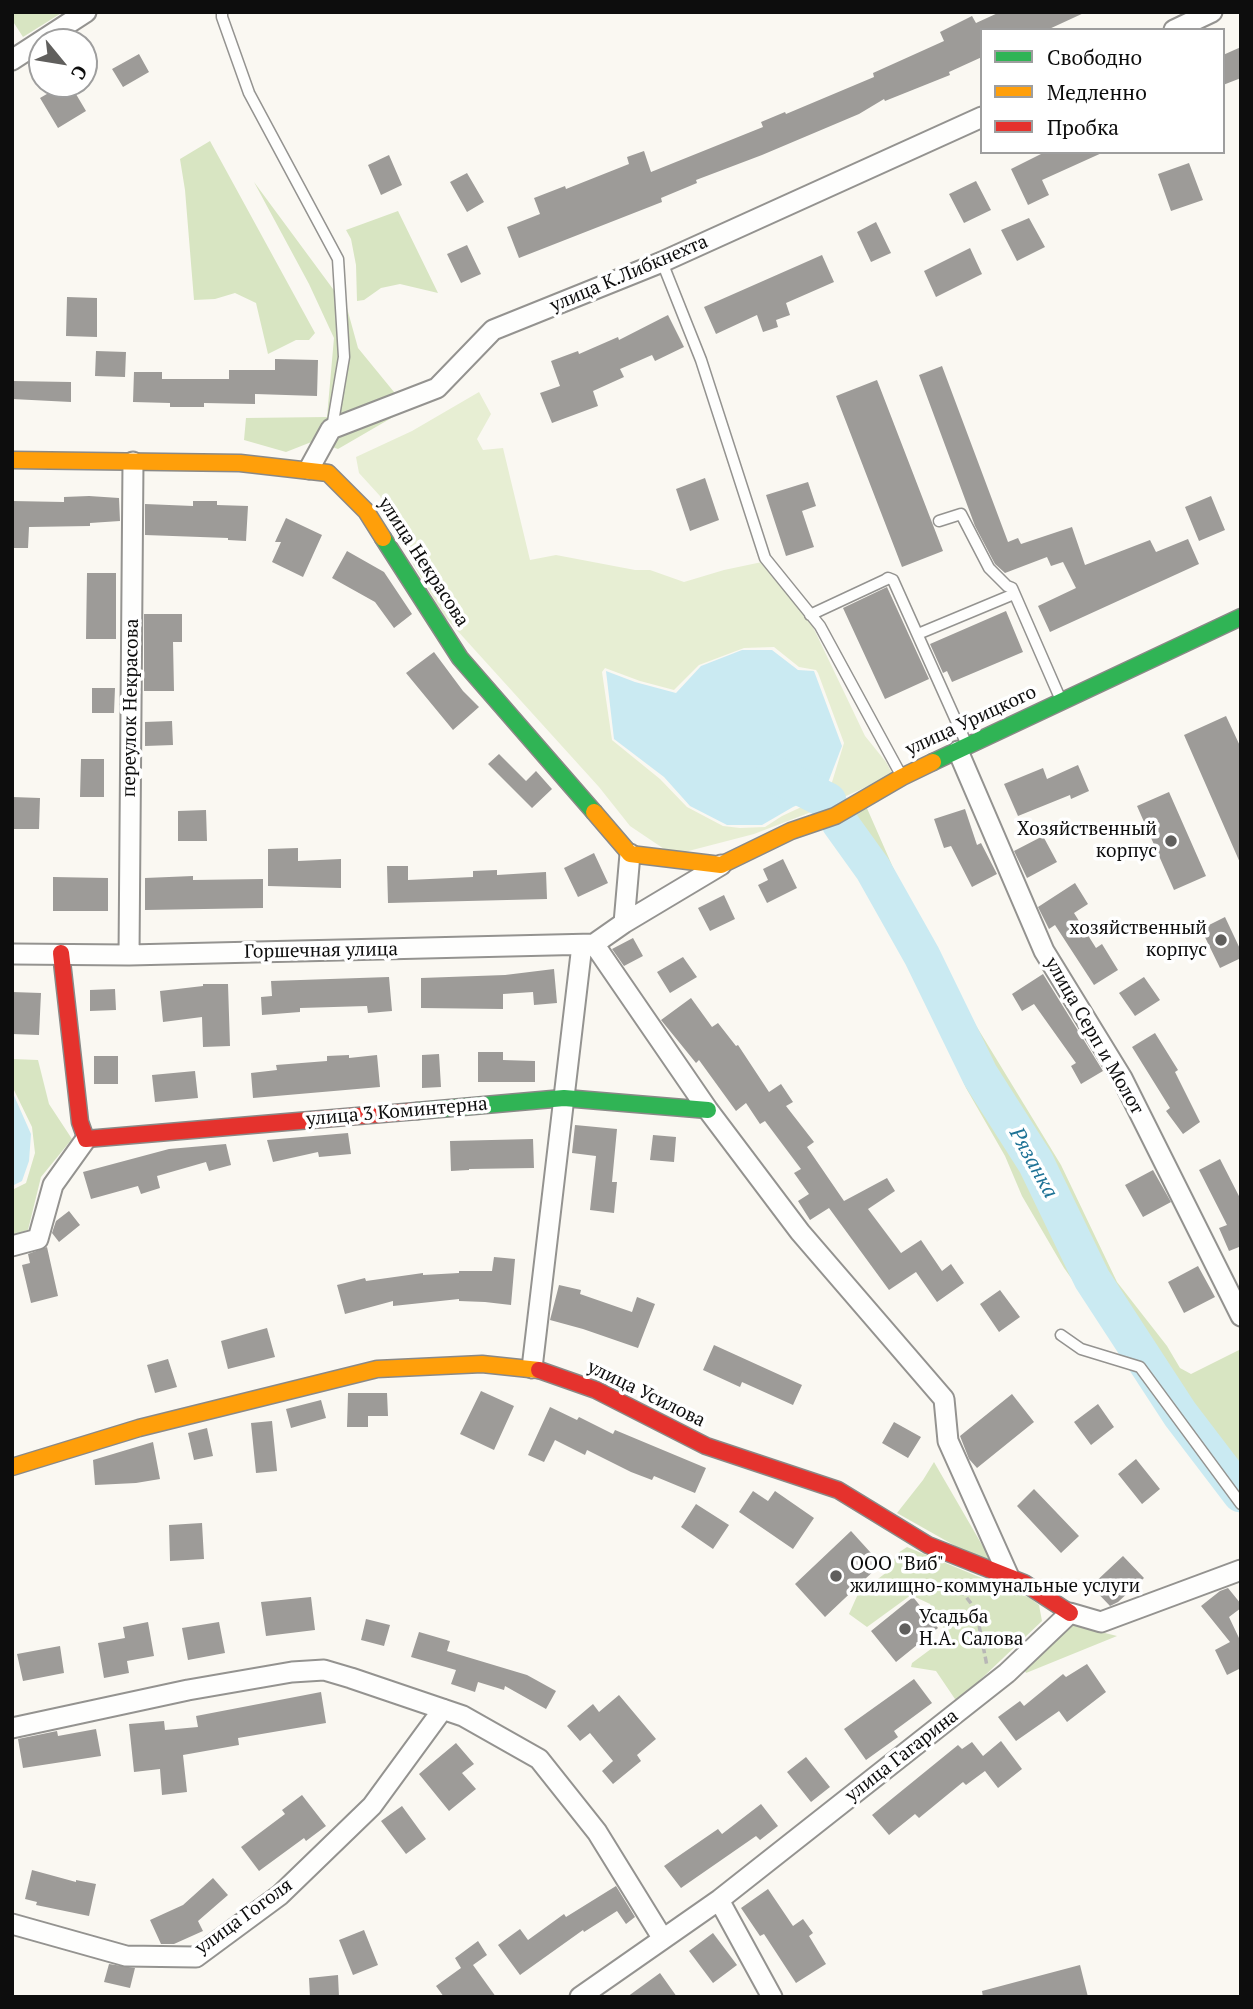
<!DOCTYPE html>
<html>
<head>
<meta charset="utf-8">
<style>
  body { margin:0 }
  #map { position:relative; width:1253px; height:2009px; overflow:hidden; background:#faf8f2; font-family:"PT Serif",serif }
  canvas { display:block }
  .frame { position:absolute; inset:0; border:14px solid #0d0d0d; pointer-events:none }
  .legend { position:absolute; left:980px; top:28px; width:245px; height:126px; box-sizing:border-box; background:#fff; border:2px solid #9e9e9e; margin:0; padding:9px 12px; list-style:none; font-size:21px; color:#0d0d0d }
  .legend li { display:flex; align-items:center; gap:14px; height:35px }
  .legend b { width:35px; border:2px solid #9e9e9e }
  .north { position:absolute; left:28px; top:28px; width:70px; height:70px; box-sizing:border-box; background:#fff; border:2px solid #9e9e9e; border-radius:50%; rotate:120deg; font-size:19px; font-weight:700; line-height:28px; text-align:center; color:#0d0d0d }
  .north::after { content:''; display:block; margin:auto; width:24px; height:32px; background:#605f5d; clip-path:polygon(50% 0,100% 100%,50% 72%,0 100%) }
</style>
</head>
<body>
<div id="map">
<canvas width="1253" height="2009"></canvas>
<div class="frame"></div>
<ul class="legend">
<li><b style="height:9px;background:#30b455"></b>Свободно</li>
<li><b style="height:9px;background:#ff9f0a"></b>Медленно</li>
<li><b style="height:9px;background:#e5322d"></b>Пробка</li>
</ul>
<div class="north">С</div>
</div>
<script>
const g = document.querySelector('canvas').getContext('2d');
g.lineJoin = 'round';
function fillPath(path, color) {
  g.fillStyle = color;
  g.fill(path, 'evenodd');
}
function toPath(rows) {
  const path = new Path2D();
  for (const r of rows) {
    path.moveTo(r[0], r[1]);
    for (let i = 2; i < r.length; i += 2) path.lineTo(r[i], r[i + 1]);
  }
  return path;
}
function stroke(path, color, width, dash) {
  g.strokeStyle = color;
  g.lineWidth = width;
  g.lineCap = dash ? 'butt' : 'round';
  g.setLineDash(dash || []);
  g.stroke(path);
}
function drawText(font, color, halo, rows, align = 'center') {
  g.font = font + ' "PT Serif",serif';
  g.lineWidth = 7;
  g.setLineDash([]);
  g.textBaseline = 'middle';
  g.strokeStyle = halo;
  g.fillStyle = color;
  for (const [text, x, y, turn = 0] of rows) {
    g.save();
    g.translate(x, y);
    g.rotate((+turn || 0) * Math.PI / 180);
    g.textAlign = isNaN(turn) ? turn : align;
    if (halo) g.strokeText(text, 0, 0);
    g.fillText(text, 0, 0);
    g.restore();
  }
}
const green = toPath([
  [479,392,491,414,477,439,483,450,503,448,530,560,556,555,635,570,650,570,684,582,724,570,762,562,813,627,865,736,886,762,893,775,837,800,829,792,844,743,818,673,816,670,799,667,774,647,744,648,699,665,674,690,640,681,605,668,602,672,612,740,660,779,687,807,723,826,740,828,765,827,782,816,825,796,828,801,819,809,754,834,673,855,630,826,599,787,445,617,414,566,380,496,359,473,356,457,412,431]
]);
const forest = toPath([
  [12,12,63,12,23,37,12,20],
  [210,141,315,333,309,340,296,340,268,354,256,303,235,293,215,299,194,300,185,190,180,159],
  [254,182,347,308,358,348,403,403,400,413,338,449,314,441,286,452,244,440,246,418,327,417,334,338,309,284],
  [398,211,438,293,400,284,381,288,364,300,357,301,356,265,351,239,346,230],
  [866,806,906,897,972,1019,1061,1165,1117,1282,1167,1346,1180,1368,1191,1374,1241,1349,1241,1480,1190,1420,1157,1362,1125,1348,1115,1340,1064,1268,1022,1196,1005,1156,966,1088,916,967,896,928,828,832],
  [12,1059,38,1060,49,1104,72,1139,41,1177,28,1230,12,1235,12,1190,26,1183,35,1153,32,1127,12,1086],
  [934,1462,996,1569,897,1513,923,1480],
  [907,1547,1030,1598,1039,1605,1042,1621,980,1680,967,1698,955,1699,936,1671,911,1667,912,1663,939,1643,943,1627,941,1619,930,1604,911,1595,867,1627,849,1614,858,1594,887,1572,898,1553],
  [1073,1625,1117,1636,1026,1673,1023,1667]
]);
const water = toPath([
  [742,650,772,650,798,670,814,671,842,746,824,793,793,807,762,825,727,825,690,806,664,777,614,739,606,671,635,682,676,693,701,666],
  [12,1091,31,1134,29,1161,22,1181,12,1186]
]);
const river = toPath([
  [774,774,828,801],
  [840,823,873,869,922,956,980,1075,1036,1163,1092,1279,1180,1414,1241,1494]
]);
const building = toPath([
  [1000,12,1086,12,1047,30,982,30,982,57,949,72,950,75,885,101,884,99,859,114,762,155,696,180,697,183,661,198,662,202,519,258,507,227,540,214,534,198,565,186,566,189,629,164,627,157,644,151,651,172,763,127,761,122,785,112,786,114,874,77,873,73,944,41,940,32,972,16,976,23],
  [1241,47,1241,78,1223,85,1223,55],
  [139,54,149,72,123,87,112,69],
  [64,84,70,84,86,111,58,128,40,98],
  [1045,152,1104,152,1042,180,1049,195,1028,205,1011,169],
  [389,155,402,185,381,195,368,165],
  [1189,163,1203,200,1171,211,1158,174],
  [467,173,484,202,467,212,450,182],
  [976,181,991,210,964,223,949,194],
  [1029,218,1045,247,1017,261,1001,230],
  [876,222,891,253,871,262,857,232],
  [467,245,481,274,461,283,447,254],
  [970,248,982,274,936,297,924,271],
  [822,255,834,282,786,303,790,315,776,320,778,327,763,332,757,315,716,334,704,307],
  [67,297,97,298,97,337,66,336],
  [668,315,684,347,655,361,652,355,620,369,624,377,593,391,598,406,552,423,540,393,560,386,551,361,578,351,579,354,618,337,619,340],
  [96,351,126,352,125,377,95,376],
  [275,359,318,360,317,396,255,394,255,404,204,403,204,407,170,407,170,403,133,402,134,372,162,372,162,379,229,379,229,370,275,370],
  [942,366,1008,542,1018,538,1021,544,1072,527,1085,565,1150,540,1156,552,1188,539,1199,564,1050,632,1038,606,1076,588,1063,562,1051,566,1047,557,1005,573,995,564,975,526,919,375],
  [877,380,943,551,902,567,836,396],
  [12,381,71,382,71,402,12,399],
  [705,478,719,520,690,531,676,489],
  [808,482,816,506,802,511,814,547,786,556,766,495],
  [89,496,119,498,120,521,90,523,90,526,29,527,28,548,12,548,12,501,64,502,64,497],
  [1211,496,1225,530,1199,541,1185,507],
  [193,501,217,501,217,505,248,506,246,541,228,540,228,538,145,535,145,504,193,506],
  [286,518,322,535,303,577,272,562,281,542,275,542],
  [347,551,384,572,412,614,394,628,375,602,332,578],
  [87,573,116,573,116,639,86,639],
  [887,587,929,679,885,699,843,608],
  [1006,611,1023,652,952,682,947,671,943,673,930,644],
  [144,614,182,614,182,642,173,642,174,691,144,691],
  [434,652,463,691,479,707,453,730,406,673],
  [92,688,115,688,114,713,92,713],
  [1226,716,1241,748,1241,865,1184,735],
  [172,721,173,745,145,746,145,722],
  [499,754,526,781,536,771,552,789,532,808,488,764],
  [81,759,104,759,104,797,80,797],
  [1078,765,1089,791,1071,799,1070,795,1018,816,1004,784,1043,768,1047,779],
  [1169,792,1206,876,1174,890,1137,806],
  [12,797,40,798,39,829,12,829],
  [965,809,977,845,981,843,997,874,972,887,951,846,944,848,934,819],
  [206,810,207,841,178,841,178,811],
  [1043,836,1057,862,1027,878,1014,851],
  [298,848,298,861,341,859,341,888,268,886,268,849],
  [594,853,608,883,578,897,564,868],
  [783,859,797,888,767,903,758,885,768,880,763,869],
  [387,866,408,866,408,880,473,877,473,871,497,870,497,875,546,872,547,899,388,903],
  [193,876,193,880,263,879,263,908,145,910,145,878],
  [53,877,108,878,108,911,53,911],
  [1075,883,1088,904,1074,913,1096,948,1102,944,1118,970,1094,985,1055,925,1049,929,1038,907],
  [724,895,735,919,710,931,698,908],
  [1225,917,1241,951,1241,958,1220,968,1201,929],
  [633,938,643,956,624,966,612,949],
  [683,957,697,977,670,993,657,972],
  [554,969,557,1003,534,1005,533,992,503,994,503,1009,421,1008,421,978,505,975],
  [1043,974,1103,1071,1081,1084,1071,1066,1076,1063,1034,1004,1022,1011,1012,994],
  [389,977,392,1011,368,1013,367,1006,300,1008,300,1012,262,1015,261,997,272,996,271,981],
  [1144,977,1160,1000,1135,1016,1119,993],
  [203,984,228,984,230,1046,203,1047,202,1017,163,1022,160,991,203,986],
  [115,989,116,1010,90,1011,90,990],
  [12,992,41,993,39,1035,12,1034],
  [691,998,712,1027,718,1023,736,1046,738,1045,769,1092,781,1084,793,1102,786,1106,814,1142,807,1147,844,1201,887,1178,895,1191,868,1209,901,1253,921,1240,942,1271,951,1264,964,1283,937,1302,916,1272,889,1290,829,1208,810,1220,798,1201,809,1194,794,1173,801,1169,765,1121,760,1124,746,1103,736,1111,699,1060,696,1063,661,1020],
  [1155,1033,1178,1070,1175,1072,1200,1122,1183,1134,1166,1111,1170,1108,1132,1047],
  [478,1052,503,1052,503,1060,535,1061,535,1082,478,1082],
  [439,1054,441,1087,422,1088,422,1055],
  [349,1055,349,1058,377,1055,380,1087,253,1098,251,1073,277,1070,276,1065,327,1061,327,1056],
  [94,1056,118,1056,118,1084,94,1084],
  [195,1071,198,1098,155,1102,152,1075],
  [575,1125,617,1129,612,1182,617,1182,614,1213,590,1210,596,1156,572,1153],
  [348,1133,351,1154,319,1157,318,1152,273,1162,267,1140],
  [653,1135,676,1137,674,1162,650,1160],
  [533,1139,534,1168,469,1169,469,1170,451,1171,450,1141],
  [226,1144,231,1165,209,1171,206,1162,157,1176,160,1188,141,1194,138,1186,91,1199,83,1172,169,1149],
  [1220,1159,1241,1200,1241,1251,1239,1247,1229,1251,1219,1228,1227,1225,1199,1170],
  [1153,1170,1171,1202,1143,1217,1125,1185],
  [69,1211,80,1225,59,1242,52,1233,56,1221],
  [47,1247,58,1296,31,1303,22,1265,30,1263,28,1254],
  [494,1257,515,1259,511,1305,485,1302,459,1301,459,1299,393,1306,393,1301,345,1314,337,1285,365,1278,366,1281,423,1273,423,1275,459,1273,459,1271,492,1271],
  [1198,1266,1215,1297,1184,1313,1168,1282],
  [559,1285,581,1290,580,1294,632,1312,637,1297,655,1304,638,1348,583,1329,550,1320],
  [1000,1290,1020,1317,999,1332,980,1304],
  [267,1328,275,1357,228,1369,221,1341],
  [714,1345,802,1385,793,1405,742,1382,740,1387,703,1370],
  [168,1359,177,1387,155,1393,147,1365],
  [481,1391,514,1406,494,1450,460,1434],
  [348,1393,387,1393,388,1416,368,1416,368,1427,347,1427],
  [1012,1394,1034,1422,977,1468,969,1459,960,1436],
  [321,1400,326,1418,291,1428,286,1409],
  [1098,1404,1114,1427,1091,1445,1074,1422],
  [550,1407,577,1420,579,1417,613,1434,615,1430,706,1468,695,1493,654,1476,652,1480,631,1472,587,1450,585,1455,555,1440,544,1462,528,1455],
  [272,1421,277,1471,256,1473,251,1423],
  [894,1422,921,1437,908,1458,882,1443],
  [207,1428,213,1456,194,1460,188,1433],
  [153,1442,160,1479,136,1483,95,1485,93,1460],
  [1136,1459,1160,1489,1142,1504,1118,1474],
  [1034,1489,1079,1536,1061,1553,1017,1506],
  [753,1491,768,1501,775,1491,814,1518,793,1549,739,1512],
  [696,1504,729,1525,713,1549,681,1527],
  [202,1523,204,1559,170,1561,169,1525],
  [851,1531,881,1564,825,1617,795,1584],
  [1123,1556,1144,1578,1118,1602,1110,1606,1091,1586],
  [1228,1588,1241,1604,1241,1608,1229,1617,1239,1638,1241,1637,1241,1668,1227,1675,1215,1650,1230,1642,1201,1606,1220,1591],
  [311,1597,315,1630,266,1636,261,1602],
  [913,1597,938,1628,896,1662,871,1631],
  [366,1619,390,1625,384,1646,361,1640],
  [148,1622,154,1656,127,1661,129,1673,104,1678,98,1643,125,1638,123,1627],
  [219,1622,225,1653,188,1660,182,1628],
  [419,1632,450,1641,447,1651,527,1675,556,1691,546,1709,505,1686,504,1690,478,1682,475,1692,451,1684,456,1670,411,1657],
  [60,1646,64,1673,23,1681,17,1654],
  [1087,1664,1106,1692,1067,1722,1059,1711,1016,1741,998,1717,1020,1701,1024,1706,1063,1674,1066,1677],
  [914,1679,932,1703,894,1731,898,1737,866,1760,844,1729],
  [321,1692,326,1723,238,1738,239,1745,183,1755,187,1792,162,1795,160,1769,134,1772,129,1724,164,1721,165,1730,198,1727,196,1716],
  [619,1695,656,1739,637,1755,641,1761,613,1784,602,1771,613,1761,590,1733,580,1741,567,1726,593,1704,599,1712],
  [96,1729,101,1756,23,1768,18,1739,57,1731,58,1736],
  [1001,1741,1022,1769,998,1788,985,1771,966,1785,963,1782,919,1818,915,1814,889,1835,872,1815,958,1745,962,1749,972,1742,983,1756],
  [456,1743,474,1764,462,1773,476,1789,449,1811,419,1774],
  [806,1757,830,1787,811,1802,787,1772],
  [302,1795,326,1826,306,1841,304,1838,259,1871,241,1847,285,1814,282,1810],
  [761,1804,778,1826,760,1840,756,1836,681,1888,664,1866,718,1829,722,1834],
  [402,1806,426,1839,406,1854,381,1821],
  [32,1870,76,1882,76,1880,96,1884,89,1916,36,1905,37,1902,25,1899],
  [213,1878,228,1895,198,1921,203,1931,174,1944,161,1944,150,1920,183,1905],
  [616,1886,635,1917,626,1924,617,1911,584,1932,583,1930,520,1975,498,1945,520,1929,528,1940,564,1914,566,1917],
  [768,1889,793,1926,803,1919,813,1933,809,1936,826,1964,796,1983,764,1934,760,1936,741,1908],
  [364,1930,378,1965,353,1975,339,1940],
  [713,1933,737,1965,713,1983,689,1951],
  [478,1941,487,1955,473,1965,496,1997,444,1997,436,1986,461,1968,455,1958],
  [109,1964,135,1968,130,1988,104,1982],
  [1080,1965,1088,1997,983,1997,982,1991],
  [660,1973,677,1997,627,1997],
  [338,1975,339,1997,310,1997,309,1978]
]);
const path = toPath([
  [954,1581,976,1610,987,1666]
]);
const lane = toPath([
  [222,12,222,17,249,93,338,259,344,357,332,428],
  [662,262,701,360,765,558,820,626,901,775],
  [939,521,961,514,989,568,1007,586,1012,588,1060,698],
  [810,615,885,580,888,578,893,580,967,745],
  [918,634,1014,594],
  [1061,1335,1081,1349,1140,1367,1241,1504]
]);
const street = toPath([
  [1174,30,1212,12],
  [12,60,86,12],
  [309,469,331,429,437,388,493,330,662,262,982,117],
  [958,751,1044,951,1122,1078,1241,1316],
  [624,923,630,854],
  [594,944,708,1110,800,1232,944,1399,948,1441,1009,1577],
  [12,954,129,955,594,944,624,923,721,865],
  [129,955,133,462],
  [12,1246,38,1239,53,1185,86,1139],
  [532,1368,582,945],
  [12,1728,188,1690,292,1672,324,1670,351,1678,463,1716,539,1759,597,1832,663,1939],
  [719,1900,772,1997],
  [12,1924,126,1956,196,1957,280,1895,372,1806,443,1709],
  [580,1997,719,1900,1007,1673,1070,1613,1101,1622,1241,1570]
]);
const fast = toPath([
  [383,538,460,658,594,812],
  [933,762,1241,617],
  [417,1111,564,1098,708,1110]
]);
const slow = toPath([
  [12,460,240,463,328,473,366,511,383,538],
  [594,812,630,854,721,865,791,831,835,816,902,777,933,762],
  [12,1467,139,1428,377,1369,482,1364,539,1370]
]);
const jam = toPath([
  [61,953,80,1122,86,1139,417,1111],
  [539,1370,596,1390,706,1446,838,1490,928,1545,1024,1583,1070,1613]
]);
const markers = [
  [1171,841,7,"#605f5d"],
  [1221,940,7,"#605f5d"],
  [836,1576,7,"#605f5d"],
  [905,1629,7,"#605f5d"]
];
const streetNames = [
  ["улица К.Либкнехта",629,274,-23],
  ["улица Некрасова",423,562,57],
  ["переулок Некрасова",131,708,-89],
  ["улица Урицкого",971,721,-25],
  ["Горшечная улица",321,951,-1],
  ["улица Серп и Молот",1094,1036,60],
  ["улица 3 Коминтерна",397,1112,-5],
  ["улица Усилова",646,1394,26],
  ["улица Гагарина",902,1756,-38],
  ["улица Гоголя",244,1917,-36]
];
const poiNames = [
  ["Хозяйственный",1157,830],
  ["корпус",1157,852],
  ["хозяйственный",1207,929],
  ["корпус",1207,951],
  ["ООО \"Виб\"",850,1565,"left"],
  ["жилищно-коммунальные услуги",850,1587,"left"],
  ["Усадьба",919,1618,"left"],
  ["Н.А. Салова",919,1640,"left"]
];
const waterNames = [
  ["Рязанка",1033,1163,61]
];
fillPath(green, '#e7eed3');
fillPath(forest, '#d8e5c2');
fillPath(water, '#caeaf2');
stroke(river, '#caeaf2', 37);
fillPath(building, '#9d9b98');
stroke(lane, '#949390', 13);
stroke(street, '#949390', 23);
stroke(fast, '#8a8987', 19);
stroke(slow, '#8a8987', 19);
stroke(jam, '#8a8987', 19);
stroke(path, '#b8b7b6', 3.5, [7, 3.5]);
stroke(lane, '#fefefd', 10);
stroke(street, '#fefefd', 19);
stroke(fast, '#30b455', 16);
stroke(slow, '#ff9f0a', 16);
stroke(jam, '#e5322d', 16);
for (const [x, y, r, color] of markers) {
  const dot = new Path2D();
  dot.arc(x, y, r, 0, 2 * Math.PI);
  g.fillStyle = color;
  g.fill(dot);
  stroke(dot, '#fff', 2.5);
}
drawText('19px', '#0d0d0d', '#fff', streetNames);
drawText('19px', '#0d0d0d', '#fff', poiNames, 'right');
drawText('italic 21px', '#1f7396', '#fff', waterNames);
</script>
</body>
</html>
